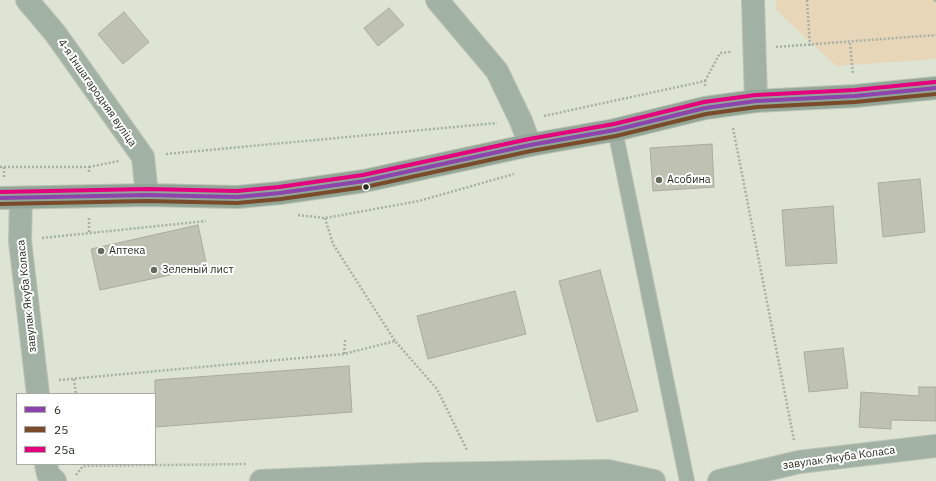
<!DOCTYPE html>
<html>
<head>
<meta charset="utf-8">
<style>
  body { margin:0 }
  #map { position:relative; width:936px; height:481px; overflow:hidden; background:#dde4d3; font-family:"IBM Plex Sans",sans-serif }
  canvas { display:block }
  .legend { position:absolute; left:16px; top:393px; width:140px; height:72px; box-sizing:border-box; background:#fff; border:1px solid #a8aaa5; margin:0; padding:5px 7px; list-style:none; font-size:12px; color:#262b1e }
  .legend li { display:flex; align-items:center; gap:8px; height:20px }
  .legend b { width:20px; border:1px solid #a8aaa5 }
</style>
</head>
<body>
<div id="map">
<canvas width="936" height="481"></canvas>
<ul class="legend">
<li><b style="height:5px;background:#8e44ad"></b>6</li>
<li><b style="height:5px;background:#7a4b2a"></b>25</li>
<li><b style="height:5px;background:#e5007d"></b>25а</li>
</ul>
</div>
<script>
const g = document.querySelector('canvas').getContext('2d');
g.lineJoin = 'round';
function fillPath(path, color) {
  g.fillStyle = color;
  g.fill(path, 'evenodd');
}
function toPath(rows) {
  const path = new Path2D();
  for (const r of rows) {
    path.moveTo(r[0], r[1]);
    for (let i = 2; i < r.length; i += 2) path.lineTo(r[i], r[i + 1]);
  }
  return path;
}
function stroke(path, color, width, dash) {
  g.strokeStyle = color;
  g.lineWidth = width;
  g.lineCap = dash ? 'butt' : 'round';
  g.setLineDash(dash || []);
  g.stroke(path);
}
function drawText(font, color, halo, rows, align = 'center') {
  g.font = font + ' "IBM Plex Sans",sans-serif';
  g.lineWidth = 4;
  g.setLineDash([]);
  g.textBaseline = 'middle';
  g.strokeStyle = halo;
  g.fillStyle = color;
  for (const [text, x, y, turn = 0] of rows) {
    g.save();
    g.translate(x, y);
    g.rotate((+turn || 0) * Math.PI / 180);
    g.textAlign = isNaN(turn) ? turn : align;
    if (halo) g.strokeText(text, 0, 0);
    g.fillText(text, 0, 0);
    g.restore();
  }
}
const green = toPath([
  [776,0,936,0,936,59,836,66,776,10]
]);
const building = toPath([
  [389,8,404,25,378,46,364,28,389,8],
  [124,12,149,42,123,64,98,34,124,12],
  [712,144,714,187,653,191,650,148,712,144],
  [920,179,925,232,883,237,878,183,920,179],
  [833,206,837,263,786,266,782,210,833,206],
  [198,225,207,267,100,290,91,249,198,225],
  [600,270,638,411,597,422,559,281,600,270],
  [515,291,526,334,428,359,417,316,515,291],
  [843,348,848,388,809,392,804,352,843,348],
  [349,366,352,412,155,427,155,380,349,366],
  [919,387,936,387,936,421,891,420,891,429,859,427,861,392,919,396,919,387]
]);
const path = toPath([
  [807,0,810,46],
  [934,0,936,2],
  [850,43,853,74],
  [776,47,936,35],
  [705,81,720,53,731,52],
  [544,116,705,81,705,86],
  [733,128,794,440],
  [166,154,497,123],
  [0,167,89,167,89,173],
  [4,167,4,177],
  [89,167,119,161],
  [298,215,325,218,419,201,514,174],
  [89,218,89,232],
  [325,218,333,244,395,341],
  [42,238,206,221],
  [344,354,345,340],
  [74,379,76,394],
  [59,380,344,354,395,341,437,389,467,450],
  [76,475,83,466,247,464]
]);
const service = toPath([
  [615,130,687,481]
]);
const minor = toPath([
  [27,0,55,33,143,157,147,195],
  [437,0,497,71,521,121,530,145],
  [21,198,20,241,38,394],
  [46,464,48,474,55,481],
  [261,481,427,474,608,471,654,481],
  [719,481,799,462,936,446]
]);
const tertiary = toPath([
  [753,0,756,101]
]);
const secondary = toPath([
  [0,198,147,195,237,197,280,193,364,181,530,145,615,130,705,108,756,101,855,96,936,88]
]);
const bus1 = toPath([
  [0,198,147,195,237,197,280,193,364,181,530,145,615,130,705,108,756,101,855,96,936,88]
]);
const bus2 = toPath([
  [0,204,147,201,237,203,281,199,365,187,531,151,616,136,706,114,757,107,855,102,936,94]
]);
const bus3 = toPath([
  [0,192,147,189,237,191,279,187,363,175,529,139,614,124,704,102,756,95,855,90,935,82]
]);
const markers = [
  [659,180,4,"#666c5d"],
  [366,187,3.5,"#262b1e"],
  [101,251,4,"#666c5d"],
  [154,270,4,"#666c5d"]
];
const streetNames = [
  ["4-я Іншагародняя вуліца",97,93,55],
  ["завулак Якуба Коласа",27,296,-96],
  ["завулак Якуба Коласа",839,458,-8]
];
const poiNames = [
  ["Асобина",667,180],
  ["Аптека",109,251],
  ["Зеленый лист",162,270]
];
fillPath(green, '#e8d6b8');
fillPath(building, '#bfc1b3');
stroke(building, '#a9ab9d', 1);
stroke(service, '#bbc1b4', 16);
stroke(minor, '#bbc1b4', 24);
stroke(tertiary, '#bbc1b4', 24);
stroke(secondary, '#bbc1b4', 24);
stroke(path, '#a5b1a5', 2.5, [2, 2]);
stroke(service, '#a1b1a4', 14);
stroke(minor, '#a1b1a4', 22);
stroke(tertiary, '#a1b1a4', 22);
stroke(secondary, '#91a697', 22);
stroke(bus1, '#8e44ad', 4);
stroke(bus2, '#7a4b2a', 4);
stroke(bus3, '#e5007d', 4);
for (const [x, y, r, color] of markers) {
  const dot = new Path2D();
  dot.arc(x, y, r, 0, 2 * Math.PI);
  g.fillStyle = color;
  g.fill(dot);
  stroke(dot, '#fff', 1.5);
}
drawText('11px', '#262b1e', '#fff', streetNames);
drawText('11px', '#262b1e', '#fff', poiNames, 'left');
</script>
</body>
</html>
